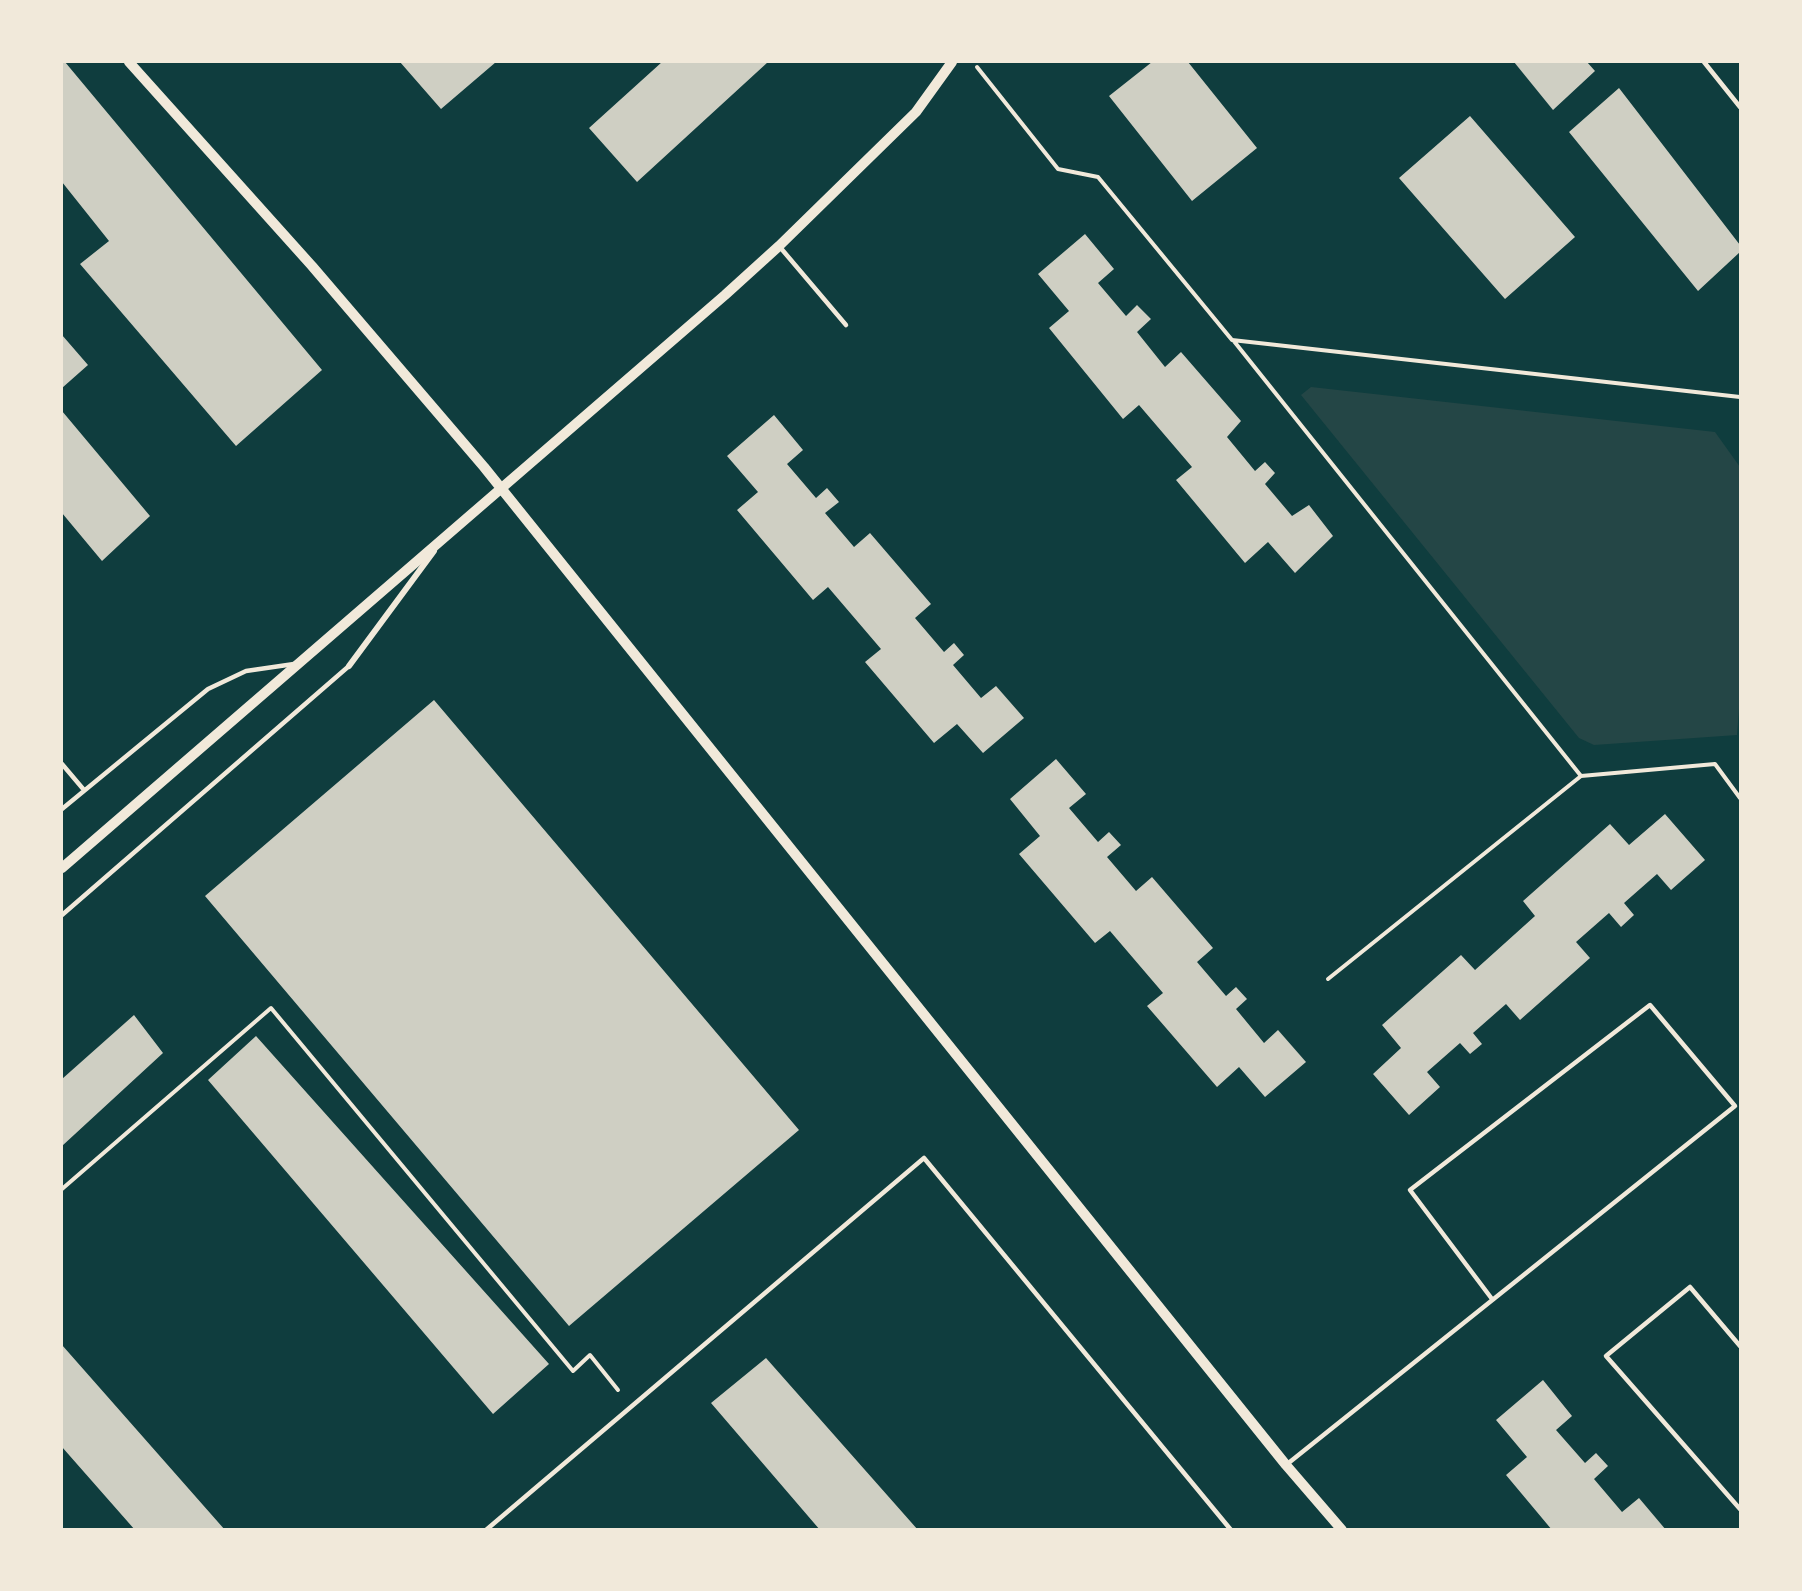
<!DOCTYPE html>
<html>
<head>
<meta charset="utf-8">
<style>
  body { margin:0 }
  #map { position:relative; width:1802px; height:1591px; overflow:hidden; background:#0f3d3e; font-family:"Nunito Sans",sans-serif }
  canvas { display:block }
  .frame { position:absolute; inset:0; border:63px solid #f1e9da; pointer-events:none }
</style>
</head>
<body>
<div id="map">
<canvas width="1802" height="1591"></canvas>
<div class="frame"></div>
</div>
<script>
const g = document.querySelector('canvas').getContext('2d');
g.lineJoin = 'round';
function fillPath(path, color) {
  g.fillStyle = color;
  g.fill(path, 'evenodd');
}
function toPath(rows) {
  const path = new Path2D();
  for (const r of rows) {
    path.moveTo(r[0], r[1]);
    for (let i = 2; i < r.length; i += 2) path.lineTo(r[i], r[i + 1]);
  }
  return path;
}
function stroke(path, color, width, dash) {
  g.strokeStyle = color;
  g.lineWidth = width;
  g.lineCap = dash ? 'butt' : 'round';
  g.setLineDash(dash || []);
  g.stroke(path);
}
const green = toPath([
  [1311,387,1715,432,1740,467,1740,696,1737,735,1594,745,1579,738,1301,395]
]);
const building = toPath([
  [62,62,65,62,322,370,236,446,80,264,109,241,62,182],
  [400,62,496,62,441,109],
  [662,62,768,62,637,182,589,128],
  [1152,62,1188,62,1257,148,1192,201,1109,96],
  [1514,62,1587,62,1595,71,1553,110],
  [1619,88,1740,245,1740,252,1698,291,1569,132],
  [1470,116,1575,237,1505,299,1399,178],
  [1085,234,1114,269,1098,283,1126,316,1137,305,1151,319,1137,332,1165,367,1181,352,1241,421,1227,437,1255,471,1265,462,1275,473,1265,484,1292,516,1309,505,1333,536,1295,573,1268,542,1245,563,1176,480,1192,467,1139,405,1123,419,1049,328,1069,311,1038,274],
  [62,335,88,365,62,388],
  [62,411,150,516,102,561,62,513],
  [774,415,803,450,787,464,816,498,827,488,839,502,825,513,854,547,870,533,931,604,915,618,944,652,954,643,964,655,953,665,981,698,996,686,1024,718,983,753,957,724,934,743,865,662,881,649,828,587,813,600,737,510,758,492,727,456],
  [434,700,799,1130,569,1326,205,896],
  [1056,759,1086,794,1069,808,1098,842,1109,832,1121,845,1107,857,1136,891,1152,877,1213,948,1197,962,1226,996,1236,987,1247,999,1236,1009,1264,1043,1278,1030,1306,1062,1265,1097,1239,1067,1217,1087,1147,1006,1163,993,1110,931,1095,943,1019,854,1040,836,1010,799],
  [1665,814,1705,860,1671,890,1657,874,1624,903,1634,915,1621,927,1609,913,1576,942,1590,958,1520,1020,1506,1004,1473,1033,1482,1044,1470,1054,1460,1043,1427,1072,1440,1087,1409,1115,1373,1074,1401,1048,1382,1025,1461,955,1475,970,1535,916,1523,901,1610,824,1629,845],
  [134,1015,163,1053,62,1146,62,1079],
  [256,1036,549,1364,493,1414,208,1080],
  [62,1345,225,1530,135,1530,62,1447],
  [766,1358,918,1530,820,1530,711,1403],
  [1543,1380,1572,1416,1556,1430,1585,1463,1596,1453,1608,1466,1594,1479,1622,1512,1639,1498,1666,1530,1552,1530,1506,1475,1527,1457,1496,1420]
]);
const path = toPath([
  [977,67,1058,169,1098,177,1232,340,1740,397],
  [1233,340,1581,776],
  [1328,979,1581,776,1715,764,1740,798],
  [62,1189,271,1008,573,1371,590,1355,618,1390]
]);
const service = toPath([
  [1704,62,1740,107],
  [779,246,846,325],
  [62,764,84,790],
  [62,809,208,689,246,671,294,664],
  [62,915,349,666],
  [1740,1346,1690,1287,1606,1356,1740,1509],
  [1286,1465,1735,1106,1650,1005,1410,1190,1492,1299],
  [486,1530,924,1158,1231,1530]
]);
const minor = toPath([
  [349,666,434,551]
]);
const tertiary = toPath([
  [129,62,312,266,484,467,1286,1465,1342,1530],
  [62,868,725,295,779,246,916,112,952,62]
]);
fillPath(green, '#244646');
fillPath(building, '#cfcfc3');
stroke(path, '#f1e9da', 4);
stroke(service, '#f1e9da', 4.5);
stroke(minor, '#f1e9da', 6);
stroke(tertiary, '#f1e9da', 10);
</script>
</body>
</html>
